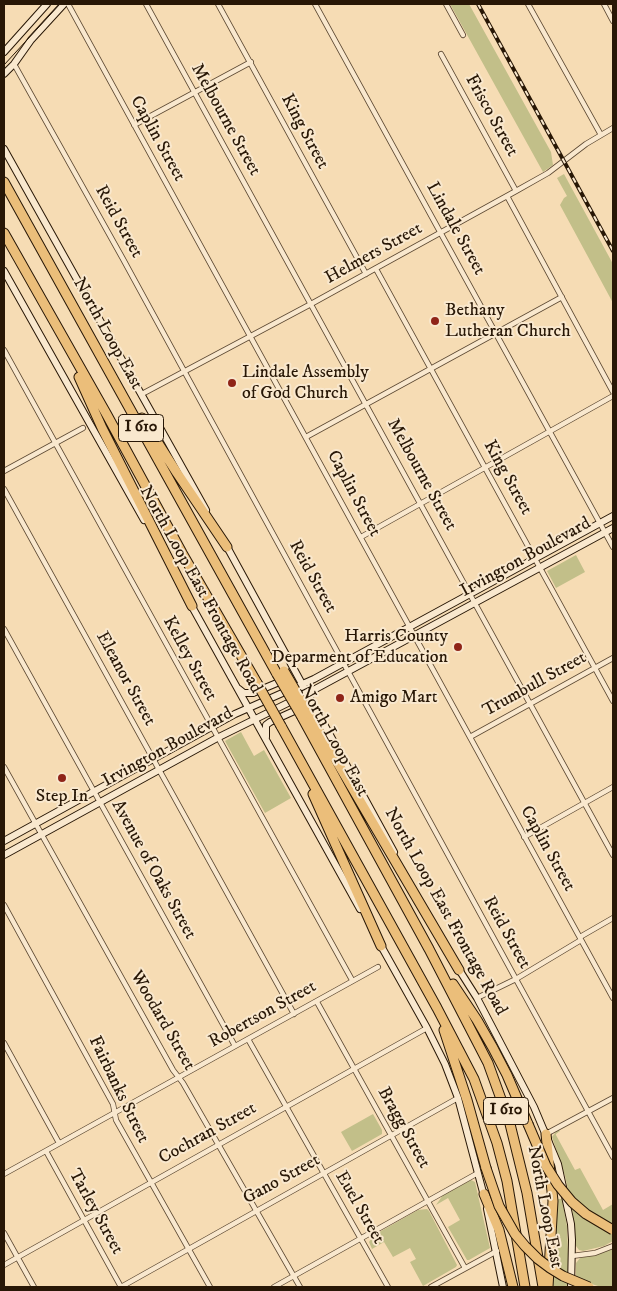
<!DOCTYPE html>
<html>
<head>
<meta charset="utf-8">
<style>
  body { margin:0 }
  #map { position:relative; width:617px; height:1291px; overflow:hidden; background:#f6dcb4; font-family:"IM FELL DW Pica",serif }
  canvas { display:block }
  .frame { position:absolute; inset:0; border:5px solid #281706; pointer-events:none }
</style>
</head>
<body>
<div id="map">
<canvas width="617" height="1291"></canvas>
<div class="frame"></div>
</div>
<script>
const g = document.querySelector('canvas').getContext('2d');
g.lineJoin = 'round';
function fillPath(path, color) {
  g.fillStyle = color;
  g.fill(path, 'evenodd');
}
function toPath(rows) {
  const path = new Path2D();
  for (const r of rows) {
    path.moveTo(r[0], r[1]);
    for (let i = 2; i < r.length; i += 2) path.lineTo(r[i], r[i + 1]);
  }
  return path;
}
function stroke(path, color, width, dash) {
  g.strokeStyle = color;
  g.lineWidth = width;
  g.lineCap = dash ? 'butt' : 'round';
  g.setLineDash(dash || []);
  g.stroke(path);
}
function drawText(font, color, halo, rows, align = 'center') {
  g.font = font + ' "IM FELL DW Pica",serif';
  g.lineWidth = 4;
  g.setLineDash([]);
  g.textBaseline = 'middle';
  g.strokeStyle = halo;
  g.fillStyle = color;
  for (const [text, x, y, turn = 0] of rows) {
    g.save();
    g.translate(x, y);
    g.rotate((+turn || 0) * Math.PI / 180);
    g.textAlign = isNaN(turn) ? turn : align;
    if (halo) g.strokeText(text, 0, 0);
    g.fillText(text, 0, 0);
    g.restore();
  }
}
const green = toPath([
  [450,4,469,4,551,152,553,165,543,172],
  [564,174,613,264,613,303,560,205,564,198,567,196,557,178],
  [576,555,585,572,556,588,547,571],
  [241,732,254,756,264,750,291,798,265,813,225,741],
  [373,1114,382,1130,382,1134,352,1151,341,1132],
  [558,1129,560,1131,556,1134,556,1135,575,1170,580,1168,603,1210,613,1204,613,1241,604,1246,583,1251,579,1250,576,1246,572,1209,565,1176,552,1137],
  [471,1180,475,1182,490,1248,469,1260,467,1260,448,1227,460,1220,448,1198,436,1205,443,1195],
  [555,1199,562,1199,567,1226,568,1254,568,1287,553,1287,552,1275],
  [427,1209,429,1211,457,1265,456,1267,423,1286,410,1262,416,1259,410,1248,393,1257,384,1242,372,1249,369,1242,374,1235,418,1210],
  [613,1248,613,1287,598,1286,576,1279,576,1263,580,1258,601,1253]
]);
const street = toPath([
  [68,4,613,998],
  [146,4,613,855],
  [218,4,366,274],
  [315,4,613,547],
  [446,4,463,35],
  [528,4,601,135],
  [604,4,613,21],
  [441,54,516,191],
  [14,64,123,259,613,1157],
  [134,125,251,62],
  [507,196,613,392],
  [376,269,613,701],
  [4,350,352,980],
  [142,394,311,304,516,191,548,173,586,144,613,128],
  [306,437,562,297],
  [4,471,83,428],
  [4,489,294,1014],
  [361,537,613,396],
  [4,629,235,1046],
  [470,737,613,658],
  [4,767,173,1070,183,1083,300,1287],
  [524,837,613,787],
  [4,905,113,1104,116,1120,210,1287],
  [580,937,613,918],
  [477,998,516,979,581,940],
  [317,1002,465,1268],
  [248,1039,388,1287],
  [4,1043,59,1143],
  [546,1134,613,1098],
  [46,1151,121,1287],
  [4,1174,378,967],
  [4,1233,34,1287],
  [572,1256,595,1253,613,1246],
  [4,1265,427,1028],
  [121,1287,458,1098],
  [274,1287,478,1173],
  [431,1287,497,1251]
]);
const secondary = toPath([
  [4,52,47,4],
  [4,74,14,64,31,40,64,4],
  [4,149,206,510],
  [4,271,144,520],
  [226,545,394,852],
  [190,603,360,909],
  [239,689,244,693,253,693,284,680],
  [266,737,266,725,270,722,303,707,308,707,313,709,318,713],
  [4,841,235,714,314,679,613,516],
  [4,855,217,738,308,693,613,528],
  [380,944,427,1028,445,1064,458,1098,484,1196],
  [458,968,477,998,534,1107,558,1164,571,1224,572,1240,571,1287],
  [487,1209,503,1287]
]);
const highway = toPath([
  [4,182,277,674],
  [4,233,107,415,182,553,257,683],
  [79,377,102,428,192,606],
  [142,418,177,473,227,547],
  [309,714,459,970],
  [302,717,429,949,488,1063,510,1124,527,1193,543,1287],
  [281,726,437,1008,474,1079,497,1143,507,1181,525,1287],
  [313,794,381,946],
  [453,984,477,1020,493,1048,507,1075,528,1124],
  [444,1030,467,1100,486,1168],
  [546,1134,553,1201,548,1287],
  [484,1194,499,1230,513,1287]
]);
const tram = toPath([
  [4,65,60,4]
]);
const rail = toPath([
  [478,4,613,251]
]);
const highwayBridge = toPath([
  [284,671,309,714],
  [277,674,302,717],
  [257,683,281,726],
  [528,1124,546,1166,558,1185,572,1202,586,1214,613,1230],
  [486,1168,499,1206,515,1234,525,1246,538,1259,550,1268,563,1276,589,1287]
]);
const markers = [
  [435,321,5,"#8f2418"],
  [232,383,5,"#8f2418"],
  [458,647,5,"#8f2418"],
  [340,698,5,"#8f2418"],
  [62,778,5,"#8f2418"]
];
const shields = [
  [141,428,45],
  [506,1111,45]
];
const shieldNames = [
  ["I 610",141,428],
  ["I 610",506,1111]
];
const streetNames = [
  ["Frisco Street",491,116,61],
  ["Melbourne Street",225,120,61],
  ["King Street",304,132,62],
  ["Caplin Street",157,139,61],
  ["Reid Street",118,222,61],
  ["Lindale Street",455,229,61],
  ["Helmers Street",374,254,-29],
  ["North Loop East",107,334,61],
  ["Melbourne Street",421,475,61],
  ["King Street",507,478,61],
  ["Caplin Street",353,494,62],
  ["Irvington Boulevard",526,558,-29],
  ["Reid Street",312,577,61],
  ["North Loop East Frontage Road",200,590,61],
  ["Kelley Street",189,659,61],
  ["Eleanor Street",125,679,61],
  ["Trumbull Street",535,685,-29],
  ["North Loop East",333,741,61],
  ["Irvington Boulevard",168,748,-29],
  ["Caplin Street",547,849,61],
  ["Avenue of Oaks Street",153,870,61],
  ["North Loop East Frontage Road",445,912,61],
  ["Reid Street",506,933,61],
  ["Robertson Street",263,1015,-29],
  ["Woodard Street",162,1021,60],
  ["Fairbanks Street",118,1090,64],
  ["Bragg Street",403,1128,61],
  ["Cochran Street",208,1134,-29],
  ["Gano Street",282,1180,-29],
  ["North Loop East",544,1207,79],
  ["Euel Street",359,1208,60],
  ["Tarley Street",95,1212,61]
];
const poiNames = [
  ["Bethany",445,311],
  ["Lutheran Church",445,332],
  ["Lindale Assembly",242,373],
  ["of God Church",242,394],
  ["Harris County",448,637,"right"],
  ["Deparment of Education",448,658,"right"],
  ["Amigo Mart",350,698],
  ["Step In",62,797,"center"]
];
fillPath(green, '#c2bf89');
stroke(street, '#5c4832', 6);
stroke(secondary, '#281706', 8);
stroke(highway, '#281706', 11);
stroke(street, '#f9e8ce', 4.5);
stroke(secondary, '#f9e8ce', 6);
stroke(highway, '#ebbe7a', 9);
stroke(tram, '#281706', 1);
stroke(rail, '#281706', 4);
stroke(rail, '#f9e8ce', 2, [5.5]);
stroke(highwayBridge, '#281706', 11, []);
stroke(highwayBridge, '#ebbe7a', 9);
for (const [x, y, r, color] of markers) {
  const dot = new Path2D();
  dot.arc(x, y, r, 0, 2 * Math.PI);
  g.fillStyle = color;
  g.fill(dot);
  stroke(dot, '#f9e8ce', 2);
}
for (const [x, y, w] of shields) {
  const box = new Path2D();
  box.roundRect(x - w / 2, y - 13.5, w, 27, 4);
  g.fillStyle = '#f9e8ce';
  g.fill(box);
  stroke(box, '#281706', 1);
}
drawText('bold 16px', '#281706', null, shieldNames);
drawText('18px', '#281706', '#f9e8ce', streetNames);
drawText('18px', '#281706', '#f9e8ce', poiNames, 'left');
</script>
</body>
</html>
